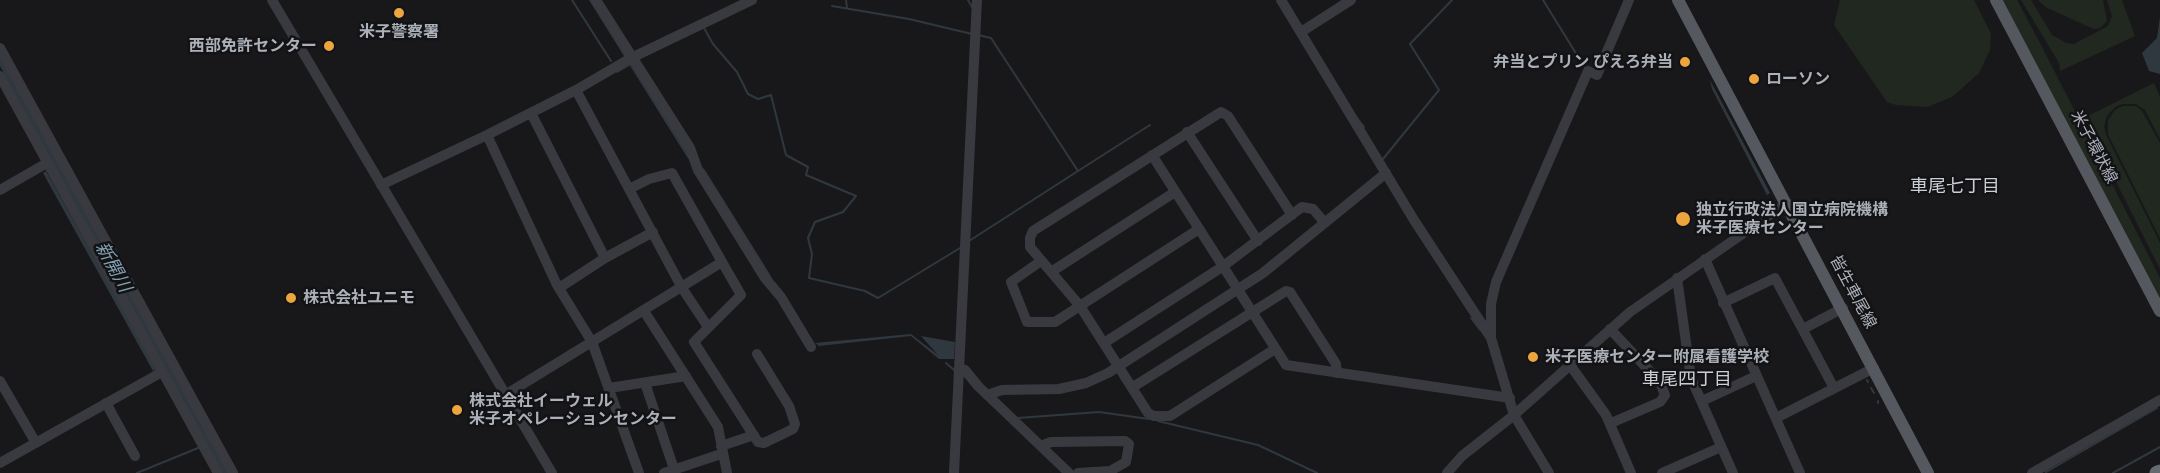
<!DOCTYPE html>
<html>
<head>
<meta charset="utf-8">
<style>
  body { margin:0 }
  canvas { display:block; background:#18181a }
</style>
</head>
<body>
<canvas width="2160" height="473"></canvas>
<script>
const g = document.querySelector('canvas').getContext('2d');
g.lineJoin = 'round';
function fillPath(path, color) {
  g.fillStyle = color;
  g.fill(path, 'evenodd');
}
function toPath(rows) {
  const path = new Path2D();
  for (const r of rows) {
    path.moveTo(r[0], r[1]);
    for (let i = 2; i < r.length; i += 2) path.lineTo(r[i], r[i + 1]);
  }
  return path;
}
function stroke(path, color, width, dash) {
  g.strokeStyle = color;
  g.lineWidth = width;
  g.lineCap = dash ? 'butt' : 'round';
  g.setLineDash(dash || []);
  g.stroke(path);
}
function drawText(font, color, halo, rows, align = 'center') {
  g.font = font + ' Inter,"Noto Sans JP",sans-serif';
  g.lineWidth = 5;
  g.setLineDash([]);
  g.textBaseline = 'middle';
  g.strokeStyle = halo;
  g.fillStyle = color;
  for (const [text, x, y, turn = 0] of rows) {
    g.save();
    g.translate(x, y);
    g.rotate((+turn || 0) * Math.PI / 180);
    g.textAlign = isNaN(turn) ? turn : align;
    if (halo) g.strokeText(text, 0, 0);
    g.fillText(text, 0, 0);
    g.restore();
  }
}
const green = toPath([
  [1840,0,1974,0,1991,34,1990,50,1979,73,1952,97,1927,107,1896,105,1887,102,1834,25],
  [2001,0,2017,0,2041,45,2160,278,2160,303],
  [2021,0,2031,0,2052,35,2066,43,2074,44,2108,26,2112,16,2107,0,2122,0,2135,36,2060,71,2059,63],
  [2038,0,2103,0,2107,21,2100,28,2094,29,2047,8],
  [2154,83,2160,97,2160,139,2145,110,2136,104,2122,104,2115,107,2107,116,2104,126,2106,135,2160,243,2160,269,2084,118],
  [2123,106,2136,106,2142,111,2160,143,2160,238,2108,134,2108,120,2115,110]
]);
const water = toPath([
  [589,0,593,0,632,61,762,0,632,63,690,155,705,170,771,276,777,295,805,346,702,172,687,157],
  [2160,17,2160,74,2149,71,2142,53,2157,38],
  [0,52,229,473,223,473,60,177,0,66],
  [1710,80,1770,193,1767,195,1712,89],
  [46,171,156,369,153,371,43,173],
  [911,334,938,355,921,336,955,342,954,359,939,359,911,336,819,346,815,343]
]);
const stream = toPath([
  [572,0,611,61],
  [846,0,847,8],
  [968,0,972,7],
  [1543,0,1585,68],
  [832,6,909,19,972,34],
  [704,28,713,44,737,72,748,94,758,99,771,95,786,155,808,167,806,175,856,196,843,212,815,222,808,238,812,254,809,278,865,291,878,298,960,248],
  [978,35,991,38,1078,171,1150,125],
  [617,72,631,64],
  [1357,118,1364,127],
  [1383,159,1439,90,1410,44,1452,0],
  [969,241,1078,171],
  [1471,318,1480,330],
  [946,363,954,370],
  [1867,380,1868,382],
  [1871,388,1874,393],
  [1878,401,1878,403],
  [1018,418,1099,412,1149,419],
  [1158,421,1258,445,1317,473],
  [2046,472,2157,408],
  [137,473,198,448],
  [2113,473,2160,447]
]);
const minor = toPath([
  [272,0,552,473],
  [596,0,690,148,698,170,765,278,781,297,811,347],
  [1281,0,1414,220,1491,338,1514,415,1549,473],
  [1301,32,1351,0],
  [0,48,233,473],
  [0,76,218,473],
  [576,90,682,288,708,327],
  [531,113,605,258,559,288],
  [1187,132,1258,241],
  [487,135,557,285,592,342,639,473],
  [1152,155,1286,365,1510,398],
  [381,185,487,135,576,90,631,58,752,0],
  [0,190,47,163],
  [605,258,653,232],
  [1705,259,1800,473],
  [1041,261,1011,282,1027,322,1055,322,1199,229],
  [722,262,741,295,694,342,758,442,764,443,793,429,795,424,789,406,757,354],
  [1051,272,1175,192],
  [1677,278,1691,378,1733,473],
  [1723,303,1775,278,1834,388],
  [644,311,718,427,727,473],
  [1610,329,1660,382,1665,395,1660,402,1611,423],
  [1803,329,1843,308],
  [1491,338,1491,304,1496,282,1588,71,1597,75,1629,0],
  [1104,343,1222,267,1302,207,1313,209,1325,223],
  [1275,349,1170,416,1154,416,1148,413,1080,306,1030,247,1030,238,1033,231,1221,112,1228,116,1292,215],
  [1570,365,1606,415,1631,473],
  [959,369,965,370,978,386,1069,473],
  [0,381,36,443],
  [645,383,674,469],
  [1133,387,1286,291,1290,292,1336,364,1337,373],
  [609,388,686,376],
  [505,395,722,262,672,173,649,179,629,189],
  [987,395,1002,390,1059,389,1086,383,1108,373,1263,273,1386,173],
  [1702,401,1756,376],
  [106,403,135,456],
  [1776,418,1874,368],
  [721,446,754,435],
  [1041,446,1051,442,1125,441,1129,444,1126,462,1110,471,1078,473],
  [0,463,162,372],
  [664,473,721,454],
  [954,473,977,0],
  [1447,473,1462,456,1514,415,1630,312,1787,203],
  [1662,473,1721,447],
  [2032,473,2160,400]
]);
const major = toPath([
  [1678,0,1928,473],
  [1996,0,2160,311]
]);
const highway = toPath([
  [2157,473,2160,472]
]);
const markers = [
  [399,13,6,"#eda53d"],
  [329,46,6,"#eda53d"],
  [1685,62,6,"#eda53d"],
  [1754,79,6,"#eda53d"],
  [1683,219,8,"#eda53d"],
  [291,298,6,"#eda53d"],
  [1533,357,6,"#eda53d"],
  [457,410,6,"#eda53d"]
];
const poiNames = [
  ["米子警察署",399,32,"center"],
  ["西部免許センター",317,46,"right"],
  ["弁当とプリン ぴえろ弁当",1673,62,"right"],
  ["ローソン",1766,79],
  ["独立行政法人国立病院機構",1696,210],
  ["米子医療センター",1696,228],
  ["株式会社ユニモ",303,298],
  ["米子医療センター附属看護学校",1545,357],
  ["株式会社イーウェル",469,401],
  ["米子オペレーションセンター",469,419]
];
const streetNames = [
  ["米子環状線",2094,147,62],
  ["皆生車尾線",1853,292,62]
];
const neighbourhoodNames = [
  ["車尾七丁目",1955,187],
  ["車尾四丁目",1687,380]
];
const waterNames = [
  ["新開川",113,267,61]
];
fillPath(green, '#202820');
fillPath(water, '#2e383e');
stroke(stream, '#2e383e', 2);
stroke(minor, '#393a3f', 10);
stroke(major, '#55585e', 12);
stroke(highway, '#656970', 15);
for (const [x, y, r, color] of markers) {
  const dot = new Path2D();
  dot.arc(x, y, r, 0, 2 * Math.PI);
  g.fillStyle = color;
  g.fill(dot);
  stroke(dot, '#131315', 2);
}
drawText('bold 16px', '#abb0b9', '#131315', poiNames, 'left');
drawText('16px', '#abb0b9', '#131315', streetNames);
drawText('18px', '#cbcfd5', '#131315', neighbourhoodNames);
drawText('italic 18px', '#83a0b3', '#131315', waterNames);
</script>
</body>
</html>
